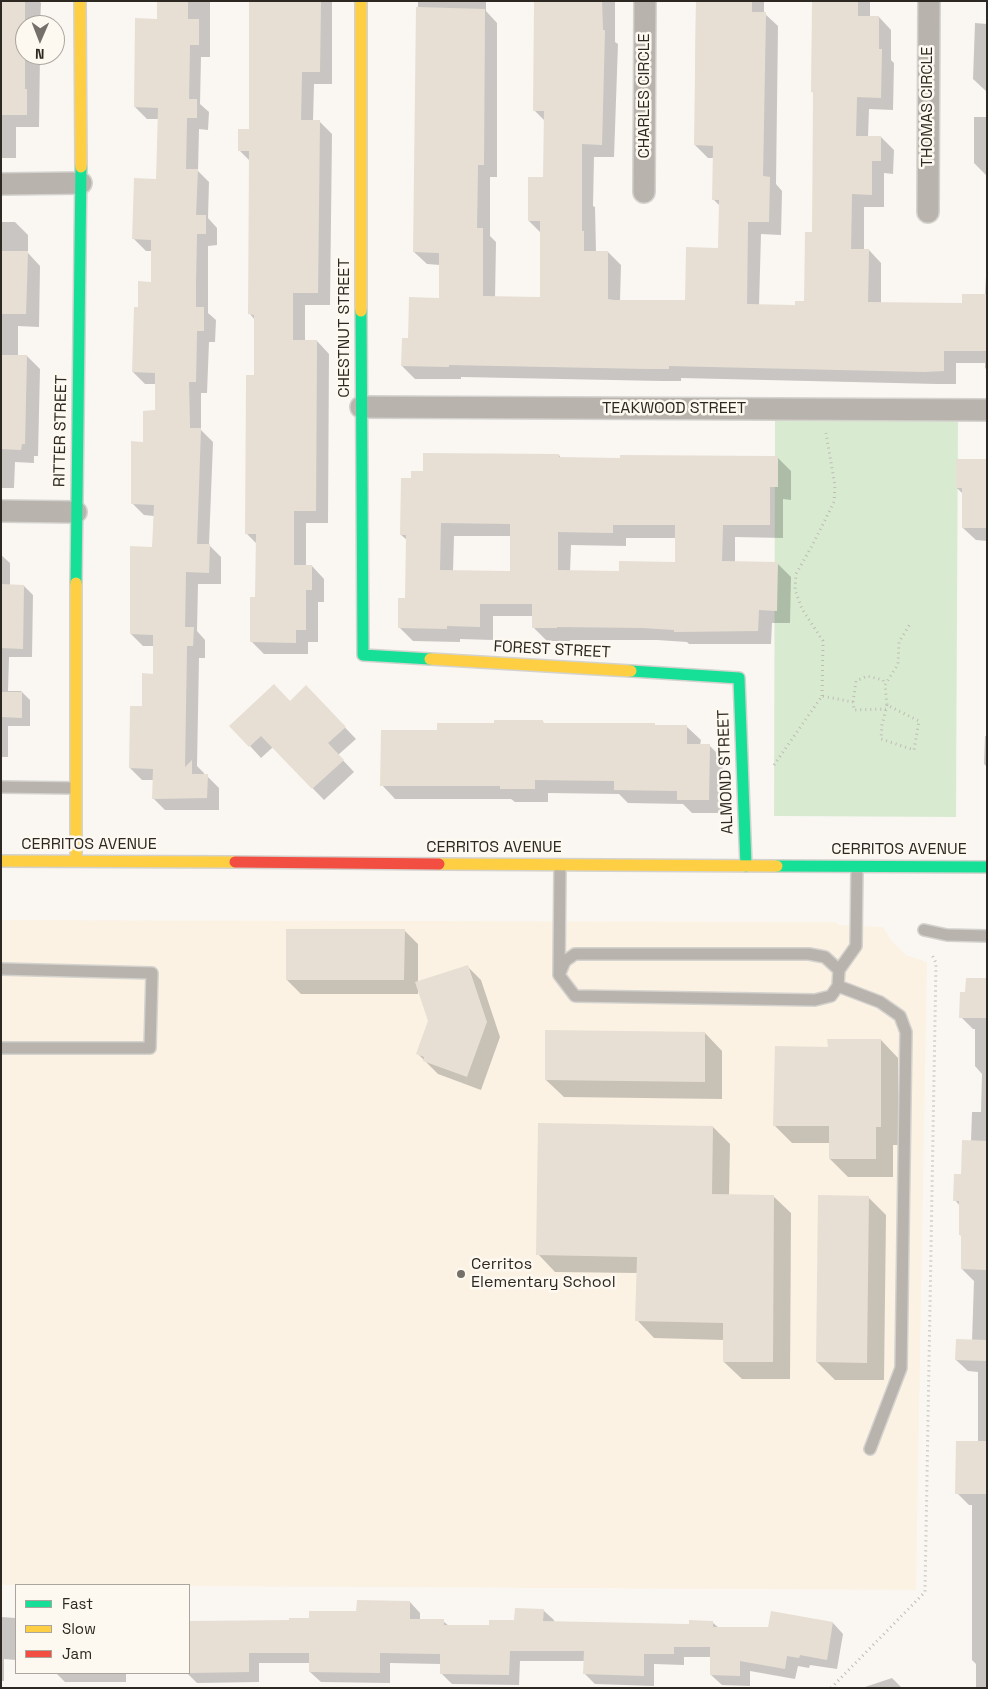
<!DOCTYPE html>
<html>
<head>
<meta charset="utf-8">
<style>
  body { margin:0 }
  #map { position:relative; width:988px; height:1689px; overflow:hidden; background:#faf7f3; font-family:"Space Grotesk",sans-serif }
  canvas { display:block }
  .frame { position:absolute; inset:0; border:2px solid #2d2821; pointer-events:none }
  .legend { position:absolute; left:15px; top:1584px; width:175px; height:90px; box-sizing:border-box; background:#fdf8f0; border:1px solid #aaa59d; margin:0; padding:6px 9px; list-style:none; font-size:15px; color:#2d2821 }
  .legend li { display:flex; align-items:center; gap:10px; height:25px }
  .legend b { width:25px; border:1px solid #aaa59d }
  .north { position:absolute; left:15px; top:15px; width:50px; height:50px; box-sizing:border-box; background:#fdf8f0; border:1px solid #aaa59d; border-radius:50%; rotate:181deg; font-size:14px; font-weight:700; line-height:20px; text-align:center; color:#2d2821 }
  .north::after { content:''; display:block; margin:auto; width:18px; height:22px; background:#75706a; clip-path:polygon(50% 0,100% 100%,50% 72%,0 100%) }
</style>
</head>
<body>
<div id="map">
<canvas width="988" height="1689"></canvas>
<div class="frame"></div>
<ul class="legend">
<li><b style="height:6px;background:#16e098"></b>Fast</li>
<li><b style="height:6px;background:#ffcf43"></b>Slow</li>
<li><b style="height:6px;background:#f24e42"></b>Jam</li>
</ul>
<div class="north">N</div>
</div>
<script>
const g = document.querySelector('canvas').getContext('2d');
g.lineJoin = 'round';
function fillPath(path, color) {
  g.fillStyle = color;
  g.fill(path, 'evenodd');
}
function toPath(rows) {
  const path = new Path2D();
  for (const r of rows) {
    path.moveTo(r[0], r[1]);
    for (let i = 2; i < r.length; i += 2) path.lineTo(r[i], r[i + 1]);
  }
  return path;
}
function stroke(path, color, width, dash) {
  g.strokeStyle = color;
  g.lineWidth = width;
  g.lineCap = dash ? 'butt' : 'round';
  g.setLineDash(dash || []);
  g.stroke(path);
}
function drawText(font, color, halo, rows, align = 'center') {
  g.font = font + ' "Space Grotesk",sans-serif';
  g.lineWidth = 5;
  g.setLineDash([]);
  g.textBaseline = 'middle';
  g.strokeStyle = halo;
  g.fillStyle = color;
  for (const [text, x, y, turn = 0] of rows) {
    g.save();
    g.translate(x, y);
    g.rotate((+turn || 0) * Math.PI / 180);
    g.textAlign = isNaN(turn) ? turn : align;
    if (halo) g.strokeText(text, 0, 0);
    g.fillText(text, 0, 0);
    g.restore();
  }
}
const built = toPath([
  [1,920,836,922,838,925,883,927,891,940,906,955,927,962,916,1590,1,1585]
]);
const green = toPath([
  [775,418,958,419,956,817,774,816]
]);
const shadow = toPath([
  [1,1,39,1,41,3,40,25,25,25,25,55,40,55,39,127,16,127,16,158,1,158],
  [158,1,210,1,210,57,201,57,200,104,209,112,208,130,199,129,198,171,209,182,208,218,217,228,217,245,208,246,208,313,216,320,215,342,209,342,207,393,201,393,201,430,213,442,209,545,221,557,221,584,198,584,197,631,205,640,205,658,199,658,197,766,204,773,204,776,207,776,219,788,219,810,165,810,153,798,154,780,142,780,130,768,143,707,154,675,154,646,143,646,131,634,154,548,154,516,144,515,132,503,144,443,156,411,156,384,145,384,133,372,139,309,152,283,152,251,146,251,134,239,157,180,159,119,147,119,135,107,158,20],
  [251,1,332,1,332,84,314,84,313,121,319,121,332,134,330,305,305,305,305,341,317,341,329,354,328,523,306,523,306,566,312,566,324,579,324,602,318,602,318,642,308,642,308,654,264,654,251,641,256,598,257,544,247,534,255,377,255,320,250,314,251,162,239,150,251,131],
  [418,1,486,1,486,11,497,23,497,177,490,177,490,236,496,242,495,298,541,298,541,233,529,221,544,178,545,121,535,111,535,1,615,1,615,42,618,44,614,157,594,157,593,206,595,207,596,252,608,252,621,265,620,301,686,302,719,249,720,206,713,199,714,158,708,158,695,145,696,1,764,1,764,13,778,26,776,184,782,191,781,235,761,234,759,306,796,306,805,303,813,233,814,93,812,92,813,1,870,1,870,17,879,17,891,30,891,60,894,63,893,110,869,109,868,137,881,137,894,150,893,174,884,173,884,207,864,207,864,250,869,250,881,263,881,304,963,304,985,295,987,257,987,370,985,368,985,363,956,363,956,384,937,384,681,378,681,381,662,381,461,377,461,379,415,379,402,366,409,340,440,299,440,265,427,264,414,252],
  [975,23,987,24,987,92,973,79],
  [974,117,987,117,987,205,986,175,974,163],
  [1,222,15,222,28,235,28,253,40,266,39,327,18,326,18,356,27,356,40,369,38,456,34,456,34,463,15,462,14,488,1,488],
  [559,455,561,458,778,458,791,471,791,500,783,499,783,538,735,537,735,562,777,563,791,577,790,623,772,623,771,644,689,644,687,642,657,640,570,640,570,641,547,641,534,628,534,616,493,616,493,640,460,639,460,642,413,641,399,627,406,599,407,540,401,535],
  [454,536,511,536,511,572,453,571],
  [626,538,676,538,676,563,620,572,570,572,571,545,626,546],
  [987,461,987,541,976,540,963,528,963,494,957,488],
  [1,555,10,563,10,586,24,586,33,595,32,657,9,657,8,691,21,691,30,700,30,726,8,726,8,757,1,757],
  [306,687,356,739,338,755,354,772,324,800,273,747,261,758,250,746,290,702],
  [542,721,545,724,654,724,657,727,687,727,701,740,700,745,709,745,723,759,722,813,692,813,683,804,628,803,619,794,548,793,548,802,515,802,511,799,395,799,382,785,438,732,496,724],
  [985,736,987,736,987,767,984,764],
  [404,930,418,944,418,983,468,967,481,980,500,1037,481,1090,438,1074,418,1054,430,1021,418,986,418,994,301,994,287,980],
  [987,980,987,1688,976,1688,976,1664,972,1660,972,1505,969,1505,957,1493,978,1442,978,1372,968,1371,956,1360,972,1341,974,1281,962,1269,963,1237,960,1235,960,1206,955,1200,971,1142,972,1112,981,1112,982,1074,975,1066,975,1029,973,1029,961,1017,966,994],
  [705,1033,722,1051,722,1099,564,1097,546,1080],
  [881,1040,898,1058,898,1145,893,1145,893,1177,848,1177,830,1159,830,1143,792,1143,774,1125,829,1048],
  [713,1127,730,1144,729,1195,773,1196,791,1213,790,1379,742,1379,724,1362,724,1340,654,1338,637,1320,638,1273,555,1272,538,1254],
  [868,1197,886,1215,884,1380,835,1380,817,1362],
  [410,1602,420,1613,420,1620,443,1621,449,1626,490,1626,516,1621,543,1610,554,1620,554,1622,691,1625,712,1622,719,1628,769,1629,833,1623,843,1634,837,1669,810,1665,809,1668,798,1666,795,1679,750,1671,750,1686,722,1685,711,1675,711,1657,684,1657,684,1665,654,1664,654,1686,595,1684,584,1673,585,1661,520,1661,519,1685,452,1684,441,1673,441,1664,390,1663,390,1683,321,1682,310,1672,310,1663,259,1663,259,1682,197,1683,187,1673,189,1673,189,1622,290,1621,358,1612],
  [1,1617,16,1618,16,1660,4,1659,4,1681,1,1681],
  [56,1673,126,1673,126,1682,65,1682],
  [892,1678,902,1688,865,1688,865,1687]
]);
const building = toPath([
  [1,1,25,1,25,89,27,89,27,115,1,115],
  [157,1,188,1,188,19,199,19,199,45,190,45,189,99,197,99,197,118,187,118,186,169,198,169,196,215,206,215,206,234,197,234,196,282,196,307,204,307,204,331,197,331,196,382,189,382,190,428,201,428,197,544,210,544,209,573,186,572,185,627,194,627,193,646,187,646,185,767,192,760,192,774,208,774,207,798,152,799,153,769,129,768,130,706,142,706,142,673,153,674,153,635,130,634,130,546,152,547,154,505,131,504,131,441,143,442,143,411,155,410,155,373,132,372,134,307,138,307,138,281,151,282,151,240,132,239,134,178,156,179,158,108,134,107,135,18,157,19],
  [249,1,321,1,320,72,302,72,301,120,320,120,318,293,293,293,293,340,317,340,316,511,294,511,294,565,312,565,312,590,306,590,306,630,296,630,296,643,250,642,250,597,255,597,256,534,245,534,246,375,254,375,254,315,248,314,249,151,238,151,238,129,249,129],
  [534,1,602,1,603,30,605,30,602,145,582,144,582,231,584,231,584,251,608,251,608,299,614,300,685,300,686,247,718,248,719,200,712,200,713,146,694,145,696,1,752,1,752,12,766,12,763,176,770,177,769,222,748,222,747,304,795,305,795,301,804,301,805,232,812,232,813,92,811,92,812,1,858,1,858,16,879,16,879,49,882,49,881,98,857,97,856,136,881,136,881,161,872,161,872,195,852,194,851,249,869,249,868,302,962,303,962,294,987,294,987,351,944,351,944,371,924,372,669,366,669,369,649,369,449,365,449,367,401,366,402,338,408,338,409,297,439,298,439,253,413,252,416,7,485,9,484,165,478,165,477,228,483,228,483,296,540,297,540,221,528,221,528,177,543,177,544,111,533,111],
  [1,251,28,251,26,314,1,314],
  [1,355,27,355,25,444,22,444,21,450,1,449],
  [423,453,559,454,559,457,620,458,620,455,778,456,778,487,770,487,770,525,723,525,722,561,778,562,777,611,759,610,758,631,674,632,674,630,643,628,557,627,557,628,532,628,532,604,480,604,480,627,447,626,447,629,398,628,398,598,405,598,406,535,400,535,401,478,411,478,411,471,423,471],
  [441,523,510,524,510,571,440,570],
  [613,525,675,525,675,562,619,561,619,571,558,570,558,532,613,533],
  [956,459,987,459,987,528,962,528,962,488,956,488],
  [1,584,24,585,23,649,1,648],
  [274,684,290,701,306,685,346,727,328,743,344,760,312,789,261,736,249,747,229,726],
  [1,692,22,692,22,718,1,717],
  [494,720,543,720,543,723,655,723,655,725,687,725,687,744,710,744,709,800,677,800,677,791,614,790,614,781,535,780,535,789,500,789,500,786,380,786,381,730,437,730,437,723,494,723],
  [286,929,405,929,404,980,286,980],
  [468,965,487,1022,467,1077,423,1061,424,1057,416,1054,428,1021,415,982],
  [966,978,987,978,987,1018,959,1018,960,992,965,992],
  [545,1030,705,1032,705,1082,545,1080],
  [827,1039,881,1039,881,1127,876,1127,876,1159,829,1159,829,1126,773,1126,775,1046,828,1047],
  [538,1123,713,1126,712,1194,774,1195,773,1362,723,1362,723,1323,635,1321,637,1257,536,1255],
  [962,1140,987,1141,987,1270,961,1269,961,1235,959,1235,959,1201,953,1201,954,1174,961,1174],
  [818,1195,869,1196,867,1363,816,1362],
  [956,1339,987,1340,987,1361,955,1360],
  [956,1441,987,1441,987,1494,955,1494],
  [357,1600,410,1601,410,1619,444,1619,444,1625,489,1625,489,1620,514,1620,515,1608,544,1609,543,1621,689,1624,689,1620,713,1621,713,1627,768,1627,771,1611,833,1622,827,1660,800,1655,799,1658,787,1656,785,1669,740,1661,740,1676,710,1675,710,1647,674,1647,674,1654,644,1654,644,1676,583,1674,584,1651,510,1651,509,1675,440,1674,440,1654,380,1653,380,1673,309,1672,309,1653,249,1653,249,1672,189,1673,189,1621,289,1620,289,1618,309,1618,309,1611,356,1611]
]);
const path = toPath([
  [822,696,823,641,802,609,795,590,796,574,813,544,834,502,835,486,826,433],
  [853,702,856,681,867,676,883,680,885,685],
  [887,705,882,725,881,739,914,750,919,721,887,705,885,685,898,664,899,642,910,624],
  [774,765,822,696,853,702,854,710,886,709],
  [831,1688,925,1592,936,963,932,955]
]);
const lane = toPath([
  [1,787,75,788],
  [924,930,947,935,987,936],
  [1,969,152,973,150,1048,1,1048],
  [839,970,856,946,857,867],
  [559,975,565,961,575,954,809,954,825,957,839,970,838,986,831,996,815,1000,575,996,559,975,560,865],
  [838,986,880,1002,900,1016,906,1032,901,1368,870,1449]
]);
const street = toPath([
  [1,184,81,183],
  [644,192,645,1],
  [928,212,929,1],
  [361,407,987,410],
  [1,511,76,512]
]);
const fast = toPath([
  [361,311,363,655,430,659],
  [76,583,81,167],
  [631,671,739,678,746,866],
  [777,866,987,867]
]);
const slow = toPath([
  [80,1,81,167],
  [361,1,361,311],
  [76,583,76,861],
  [430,659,631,671],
  [1,861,235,862],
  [439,864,777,866]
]);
const jam = toPath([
  [235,862,439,864]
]);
const markers = [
  [461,1274,5,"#75706a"]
];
const streetNames = [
  ["CHARLES CIRCLE",645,96,-90],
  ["THOMAS CIRCLE",928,107,-90],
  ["CHESTNUT STREET",345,328,-90],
  ["TEAKWOOD STREET",674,409],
  ["RITTER STREET",61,431,-89],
  ["FOREST STREET",552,650,3],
  ["ALMOND STREET",726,772,-92],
  ["CERRITOS AVENUE",89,845],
  ["CERRITOS AVENUE",494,848],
  ["CERRITOS AVENUE",899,850]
];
const poiNames = [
  ["Cerritos",471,1265],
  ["Elementary School",471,1283]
];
fillPath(built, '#fbf2e4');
fillPath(green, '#d8ebd1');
fillPath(shadow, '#0003');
fillPath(building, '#e7dfd4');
stroke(lane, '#d4d2ce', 14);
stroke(street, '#d4d2ce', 24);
stroke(fast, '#d4d2ce', 14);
stroke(slow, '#d4d2ce', 14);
stroke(jam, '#d4d2ce', 14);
stroke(path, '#bebbb5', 3, [1, 4]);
stroke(lane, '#b8b3ac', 11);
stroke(street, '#b8b3ac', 21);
stroke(fast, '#16e098', 11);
stroke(slow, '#ffcf43', 11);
stroke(jam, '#f24e42', 11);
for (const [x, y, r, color] of markers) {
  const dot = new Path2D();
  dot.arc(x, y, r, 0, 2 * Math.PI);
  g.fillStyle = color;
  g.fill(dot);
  stroke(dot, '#fdf8f0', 2);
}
drawText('16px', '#2d2821', '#fdf8f0', streetNames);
drawText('16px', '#2d2821', '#fdf8f0', poiNames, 'left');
</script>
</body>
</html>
